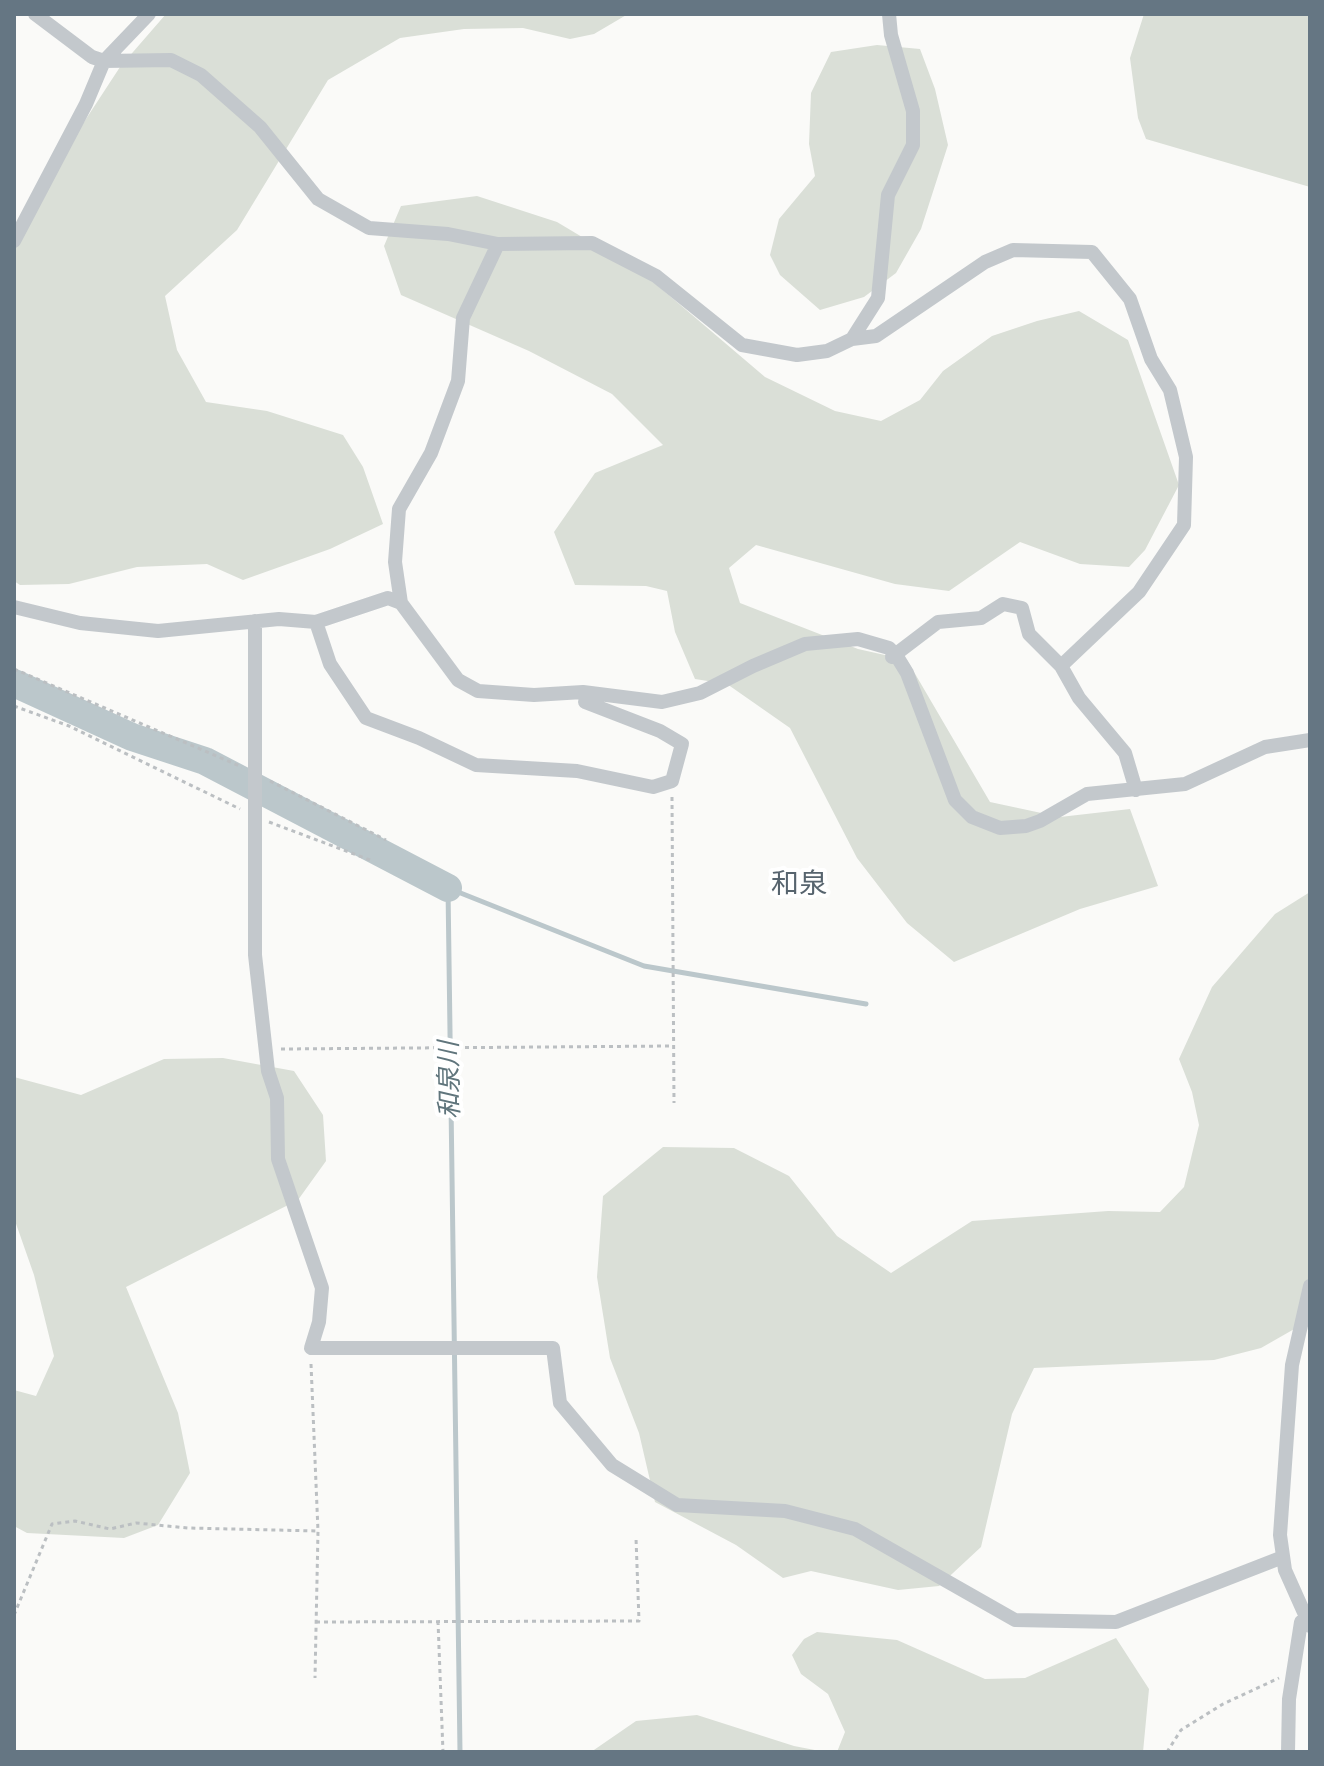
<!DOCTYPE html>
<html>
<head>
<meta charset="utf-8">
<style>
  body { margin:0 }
  #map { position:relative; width:1324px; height:1766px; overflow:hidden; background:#fafaf8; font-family:Signika,sans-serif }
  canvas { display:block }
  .frame { position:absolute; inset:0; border:16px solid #657683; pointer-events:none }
</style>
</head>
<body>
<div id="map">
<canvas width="1324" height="1766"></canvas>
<div class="frame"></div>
</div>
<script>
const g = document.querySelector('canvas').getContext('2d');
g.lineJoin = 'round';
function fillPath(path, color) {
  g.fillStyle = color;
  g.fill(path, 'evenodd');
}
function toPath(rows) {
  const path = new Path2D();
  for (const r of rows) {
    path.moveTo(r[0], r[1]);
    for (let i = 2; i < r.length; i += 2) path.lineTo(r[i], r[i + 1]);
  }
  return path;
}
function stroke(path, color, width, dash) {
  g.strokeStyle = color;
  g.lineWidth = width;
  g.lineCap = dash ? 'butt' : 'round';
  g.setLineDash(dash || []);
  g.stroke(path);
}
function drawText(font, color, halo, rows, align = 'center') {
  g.font = font + ' Signika,"Noto Sans JP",sans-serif';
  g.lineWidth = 8;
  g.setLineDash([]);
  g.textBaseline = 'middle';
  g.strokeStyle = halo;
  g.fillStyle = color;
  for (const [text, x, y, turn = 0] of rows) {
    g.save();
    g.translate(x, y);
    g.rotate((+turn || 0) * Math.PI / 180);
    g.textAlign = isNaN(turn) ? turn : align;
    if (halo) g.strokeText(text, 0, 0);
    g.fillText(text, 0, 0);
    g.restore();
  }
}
const green = toPath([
  [166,14,628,14,594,34,570,39,523,28,464,29,400,38,328,80,237,230,165,296,177,350,206,402,267,411,343,435,363,467,383,524,330,549,243,580,207,564,137,567,69,584,20,585,14,581,14,229,120,67],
  [1144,14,1310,14,1310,187,1146,139,1138,118,1130,58],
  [877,45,920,49,935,89,948,145,921,229,896,273,864,297,820,310,780,275,770,255,779,219,815,176,809,144,811,93,831,52],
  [477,196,557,222,644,274,765,377,835,411,881,421,920,400,943,371,992,336,1037,321,1079,311,1128,340,1179,485,1145,550,1129,567,1080,564,1020,542,949,591,895,584,756,545,729,568,740,603,858,649,907,660,990,802,1060,817,1130,809,1158,886,1080,909,954,962,907,923,857,858,790,728,727,684,695,679,675,632,667,591,646,586,575,585,554,532,595,473,663,445,612,394,529,351,401,295,384,246,401,206],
  [1310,892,1310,1320,1261,1348,1214,1360,1034,1368,1012,1414,981,1547,939,1586,898,1590,811,1571,783,1578,736,1545,655,1502,639,1433,610,1358,597,1277,603,1196,663,1147,734,1148,789,1176,837,1236,891,1273,972,1221,1108,1211,1160,1212,1184,1187,1199,1125,1192,1092,1179,1059,1212,987,1275,914],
  [223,1058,294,1071,323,1115,326,1161,298,1200,126,1287,178,1413,190,1473,158,1525,124,1538,27,1533,14,1526,14,1390,36,1396,54,1356,34,1275,14,1218,14,1077,81,1095,164,1059],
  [817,1632,897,1640,985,1679,1025,1678,1116,1638,1149,1689,1143,1752,837,1752,845,1732,828,1694,801,1674,792,1655,804,1639],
  [697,1715,794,1746,825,1752,591,1752,636,1721]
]);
const stream = toPath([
  [460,1752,448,888,644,966,866,1004]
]);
const river = toPath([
  [14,683,132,737,205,761,448,888]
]);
const path = toPath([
  [14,669,242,767],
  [14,706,69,726,240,809],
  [270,781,386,840],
  [672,797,674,1103],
  [269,822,370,860],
  [281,1049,673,1046],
  [311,1364,318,1531,315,1678],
  [14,1615,52,1524,75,1521,110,1529,136,1523,188,1528,318,1531],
  [438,1621,443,1752],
  [316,1622,639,1621,636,1538],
  [1167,1752,1181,1730,1223,1704,1279,1678]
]);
const minor = toPath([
  [35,14,92,57,104,61,171,60,201,75,260,127,318,199,369,228,448,234,498,244,463,318,458,381,431,453,399,509,395,562,401,603],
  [14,241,86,104,104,61,149,14],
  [498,244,592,243,656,276,742,345,797,355,827,351,852,339,876,336,985,262,1013,250,1092,252,1130,299,1151,359,1170,390,1186,457,1184,525,1139,592,1061,666],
  [852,339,878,298,888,195,913,145,913,111,891,35,889,14],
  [14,607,80,623,158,631,279,619,316,622,388,598,401,603,458,680,478,691,534,695,583,692,662,702,700,693,753,666,805,644,858,639,889,648,896,655,907,673,955,800,972,817,1000,828,1026,826,1040,821,1087,794,1185,784,1265,747,1310,740],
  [255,621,255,955,268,1071,277,1098,278,1159,322,1288,319,1322,311,1348,553,1348,560,1403,612,1465,677,1505,785,1511,855,1529,1015,1620,1116,1622,1283,1557],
  [316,622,330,664,366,718,419,738,476,765,577,771,653,787,672,781,682,744,660,731,585,702],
  [892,657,938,622,981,618,1003,604,1022,608,1029,634,1061,666,1079,698,1125,753,1136,790],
  [1310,1286,1292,1365,1280,1535,1285,1570,1310,1626],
  [1288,1752,1289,1699,1301,1622]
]);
const waterNames = [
  ["和泉川",451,1080,-91]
];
const quarterNames = [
  ["和泉",799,886]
];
fillPath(green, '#dadfd7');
stroke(stream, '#bbc7cb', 5);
stroke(river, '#bbc7cb', 28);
stroke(path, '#bbbfc2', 3, [4, 4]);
stroke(minor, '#c3c8cc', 14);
drawText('italic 26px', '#60757c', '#fff', waterNames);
drawText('28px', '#57646e', '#fff', quarterNames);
</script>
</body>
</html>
